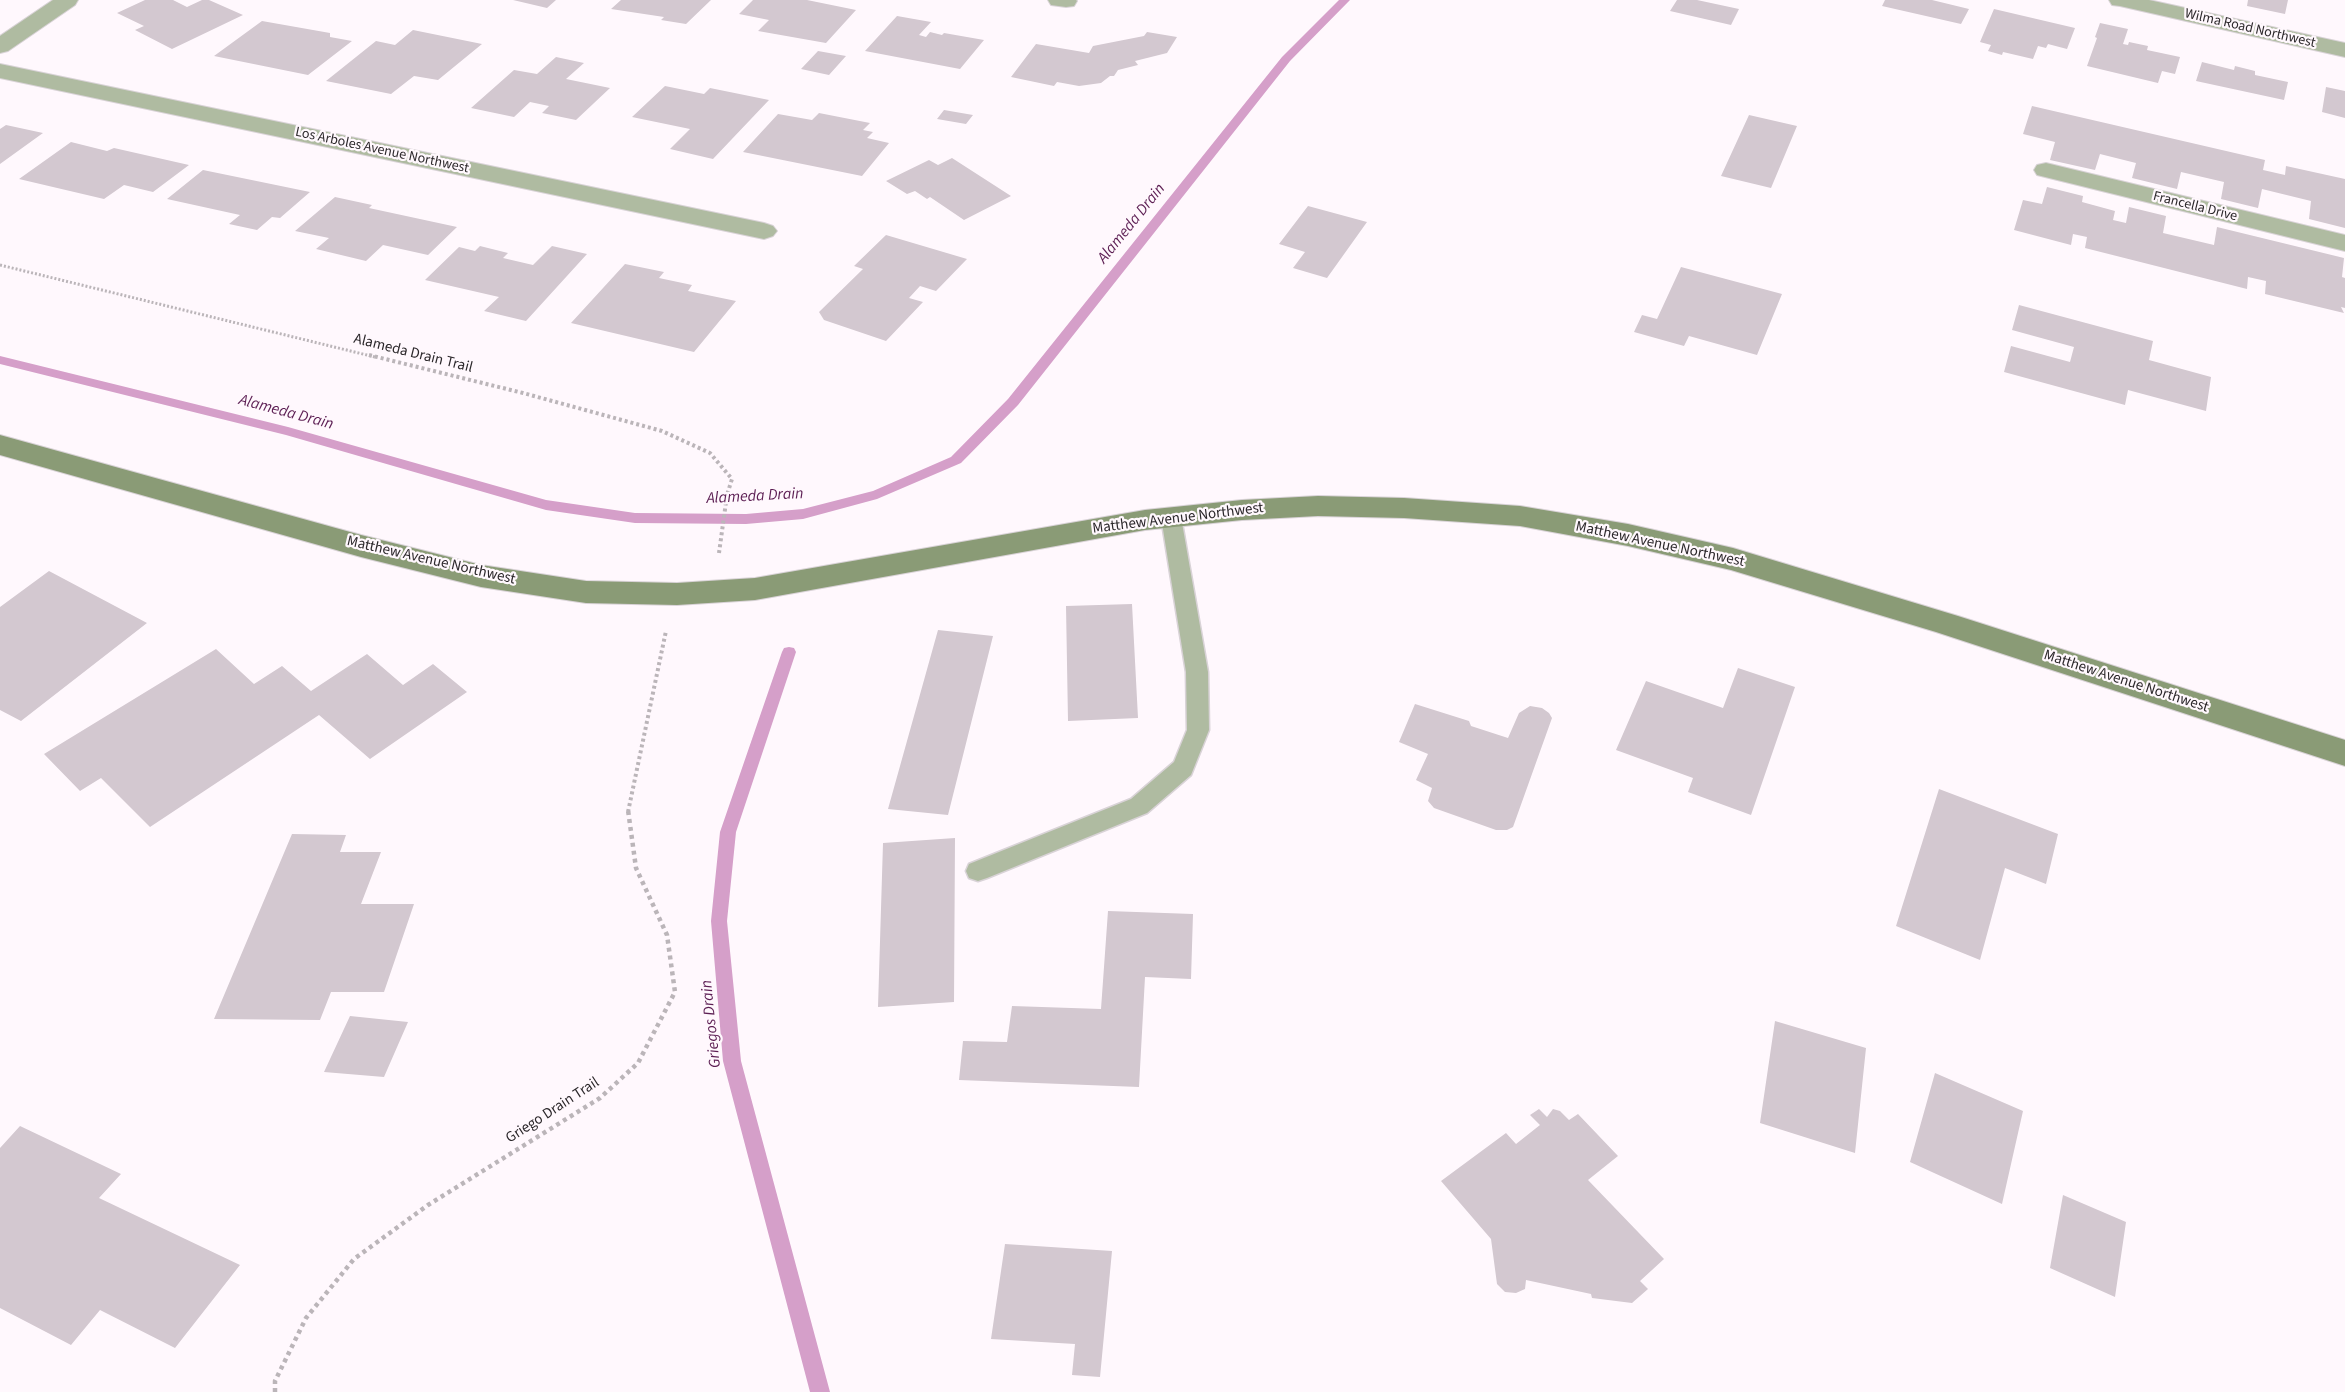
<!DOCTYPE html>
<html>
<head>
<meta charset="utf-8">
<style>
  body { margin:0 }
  canvas { display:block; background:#fff8fd }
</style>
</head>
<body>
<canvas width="2345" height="1392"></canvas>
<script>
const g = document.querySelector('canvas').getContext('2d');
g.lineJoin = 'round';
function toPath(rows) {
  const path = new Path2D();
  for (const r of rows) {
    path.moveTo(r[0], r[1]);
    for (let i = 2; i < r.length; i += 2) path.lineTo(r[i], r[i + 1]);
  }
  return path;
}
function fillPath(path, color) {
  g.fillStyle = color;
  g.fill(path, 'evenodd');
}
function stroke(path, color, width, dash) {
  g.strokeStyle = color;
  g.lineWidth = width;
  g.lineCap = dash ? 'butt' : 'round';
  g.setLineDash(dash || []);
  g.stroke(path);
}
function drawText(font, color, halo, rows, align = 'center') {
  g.font = font + ' "Source Sans 3",sans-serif';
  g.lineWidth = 4.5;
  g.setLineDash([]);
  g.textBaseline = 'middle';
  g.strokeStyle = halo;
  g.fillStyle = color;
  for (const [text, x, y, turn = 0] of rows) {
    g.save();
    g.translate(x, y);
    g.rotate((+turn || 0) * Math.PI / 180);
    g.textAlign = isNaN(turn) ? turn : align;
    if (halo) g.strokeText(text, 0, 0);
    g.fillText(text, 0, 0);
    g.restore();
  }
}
const stream = toPath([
  [1339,0,1350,0,1290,61,1018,405,961,463,877,499,803,519,746,524,635,523,546,510,286,435,0,364,0,356,288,427,546,500,635,513,746,514,803,509,873,491,951,457,1008,399,1282,57,1339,0],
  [789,647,794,648,796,652,736,832,727,921,741,1061,830,1392,810,1392,723,1061,711,921,720,832,782,652,784,648,789,647]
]);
const building = toPath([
  [145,0,173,0,187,7,202,0,209,0,243,15,172,49,135,30,144,26,117,13],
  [513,0,556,0,547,8],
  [621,0,711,0,686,24,661,20,664,17,611,9],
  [753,0,807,0,856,10,826,43,758,31,769,20,739,14],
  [1677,0,1697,0,1739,9,1731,25,1670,11],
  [1885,0,1932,0,1969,9,1961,24,1882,6],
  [2248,0,2288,0,2285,14,2247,6],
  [1994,9,2075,28,2067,49,2048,44,2046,48,2038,46,2033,59,2003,52,2002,55,1988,51,1991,45,1980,42],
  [897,16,931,22,919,35,926,37,930,32,942,35,944,33,984,40,960,69,865,51],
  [262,21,330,33,330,37,352,41,308,75,214,56],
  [2100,23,2128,29,2123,44,2128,45,2129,42,2148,46,2147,50,2180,57,2175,74,2162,71,2158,83,2087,66,2097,38,2095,37],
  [413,30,482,44,438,80,414,76,391,94,326,81,376,41,395,45],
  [1147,32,1177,37,1167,53,1135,61,1138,65,1118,70,1114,76,1110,76,1101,83,1079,86,1057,82,1054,86,1011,77,1036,44,1089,53,1093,46,1144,36],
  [818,51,846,56,829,75,801,69],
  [556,57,584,63,566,79,610,88,576,120,542,113,549,106,530,102,514,117,471,108,514,70,537,74],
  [2202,62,2234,70,2235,66,2255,71,2255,75,2288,82,2284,100,2196,81],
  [665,86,704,94,710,88,769,100,713,159,670,149,690,129,632,117],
  [2326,87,2345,91,2345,118,2322,112],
  [2032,106,2265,160,2263,170,2285,175,2286,166,2345,179,2345,228,2309,219,2311,201,2262,189,2258,208,2221,199,2224,182,2181,172,2177,189,2132,178,2136,163,2100,154,2095,170,2050,160,2055,142,2023,134],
  [944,110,973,115,966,124,937,119],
  [819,113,870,123,863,130,873,132,867,138,889,143,862,176,743,152,778,114,812,120],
  [1749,115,1797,126,1771,188,1721,176],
  [6,125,43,133,0,164,0,129],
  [71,142,107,151,114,148,189,165,153,192,124,185,104,199,19,179],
  [952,158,1011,196,964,220,930,197,927,199,915,191,907,194,886,181,929,160,938,165],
  [203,170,310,192,280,218,272,217,257,230,229,224,240,215,167,199],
  [2047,187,2083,196,2082,202,2115,211,2113,220,2126,223,2129,207,2166,216,2163,233,2214,245,2217,227,2344,258,2342,277,2345,278,2345,308,2341,307,2344,313,2265,294,2266,281,2248,277,2247,289,2085,248,2087,237,2073,234,2071,245,2014,230,2023,200,2042,204],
  [335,197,372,205,369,208,457,227,428,255,383,245,366,261,316,249,329,238,295,231],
  [1308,206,1367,222,1327,278,1293,268,1305,252,1279,244],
  [886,235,967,259,936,291,920,286,909,298,923,302,886,341,824,320,819,312,863,269,854,266],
  [480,246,508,253,503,258,533,265,552,246,587,254,526,321,484,311,499,297,425,280,459,247,475,251],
  [625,264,664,272,659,278,692,285,688,291,736,301,694,352,571,323],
  [1681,267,1782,294,1757,355,1689,336,1684,346,1634,332,1642,315,1657,319],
  [2019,305,2153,341,2149,360,2211,377,2206,411,2128,390,2125,405,2004,372,2011,346,2070,362,2074,347,2012,330],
  [49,571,147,623,21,721,0,710,0,607],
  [1132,604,1138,718,1068,721,1066,606],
  [938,630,993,636,948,815,888,809],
  [216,649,254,684,282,666,311,691,367,654,403,685,433,664,467,692,370,759,319,715,150,827,101,778,80,791,44,754],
  [1738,668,1795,687,1751,815,1688,792,1693,778,1616,750,1646,681,1723,708],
  [1415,704,1469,721,1471,726,1508,738,1519,713,1530,706,1542,708,1549,713,1552,718,1513,827,1507,830,1496,830,1434,808,1428,801,1432,788,1416,780,1428,754,1399,742],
  [1939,789,2058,834,2046,884,2005,868,1980,960,1896,926],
  [292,834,346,835,340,852,381,852,361,904,414,904,384,992,331,992,320,1020,214,1019],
  [955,838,954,1002,878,1007,883,843],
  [1108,911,1193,914,1191,979,1145,977,1139,1087,959,1080,963,1041,1007,1042,1012,1006,1101,1009],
  [350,1016,408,1022,384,1077,324,1072],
  [1775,1021,1866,1048,1855,1153,1760,1123],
  [1935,1073,2023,1111,2002,1204,1910,1162],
  [1539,1109,1547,1117,1553,1109,1560,1111,1569,1120,1578,1114,1618,1156,1588,1180,1664,1259,1640,1281,1648,1289,1632,1303,1592,1298,1591,1294,1526,1280,1525,1289,1516,1293,1505,1292,1497,1284,1491,1239,1441,1181,1506,1133,1516,1144,1540,1125,1530,1115],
  [20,1126,121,1174,99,1198,240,1265,175,1348,100,1310,71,1345,0,1308,0,1148],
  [2063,1195,2126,1222,2115,1297,2050,1268],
  [1005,1244,1112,1251,1100,1377,1072,1375,1075,1344,991,1339]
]);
const pathFar2 = toPath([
  [0,265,375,357]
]);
const pathFar1 = toPath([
  [369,355,523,393,662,431,710,453,732,479,727,495,719,553],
  [628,812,666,631]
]);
const path = toPath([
  [275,1392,275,1381,306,1318,354,1259,428,1205,600,1098,638,1063,675,992,667,935,636,868,628,810]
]);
const lane = toPath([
  [1171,510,1178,512,1181,517,1208,672,1209,730,1191,775,1147,813,987,878,978,881,969,878,966,871,969,864,1131,799,1174,762,1187,730,1186,672,1161,517,1164,512,1171,510]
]);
const street = toPath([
  [53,0,78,0,75,5,8,51,0,53,0,36,53,0],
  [1048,0,1076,0,1077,1,1074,6,1066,7,1051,5,1048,0],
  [2109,0,2149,0,2345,43,2345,57,2120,6,2112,5,2109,0],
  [0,64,764,223,773,226,777,231,773,236,764,239,0,78,0,64],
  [2046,163,2345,235,2345,251,2037,175,2034,170,2037,165,2046,163]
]);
const secondary = toPath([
  [0,435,361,535,481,565,586,581,677,583,755,578,1145,510,1242,500,1318,496,1404,498,1520,506,1628,524,1733,548,1958,616,2345,740,2345,766,1936,632,1731,570,1628,546,1520,526,1404,518,1318,516,1242,520,1145,530,755,600,677,605,586,603,481,587,361,557,0,455,0,435]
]);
const farStreetnames = [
  ["Wilma Road Northwest",2250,29,13],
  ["Los Arboles Avenue Northwest",382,151,12],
  ["Francella Drive",2195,207,14]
];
const streetNames = [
  ["Alameda Drain Trail",413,354,14],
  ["Matthew Avenue Northwest",1178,519,-7],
  ["Matthew Avenue Northwest",1660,545,12],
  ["Matthew Avenue Northwest",431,561,13],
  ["Matthew Avenue Northwest",2126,682,18],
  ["Griego Drain Trail",553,1111,-33]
];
const waterNames = [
  ["Alameda Drain",1132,224,-51],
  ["Alameda Drain",286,413,15],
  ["Alameda Drain",755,497,-3],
  ["Griegos Drain",712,1024,-96]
];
fillPath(stream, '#d59fc9');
fillPath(building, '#d3c8d0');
stroke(lane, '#d9d3d7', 3);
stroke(street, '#d9d3d7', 2);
stroke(secondary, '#d9d3d7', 2);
stroke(pathFar2, '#bbb5b9', 3, [2, 2]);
stroke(pathFar1, '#bbb5b9', 4, [3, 3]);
stroke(path, '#bbb5b9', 4.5, [4, 4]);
fillPath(lane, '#afbba1');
fillPath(street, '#afbba1');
fillPath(secondary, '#8a9b76');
drawText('14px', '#2c282b', '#fff8fd', farStreetnames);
drawText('15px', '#2c282b', '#fff8fd', streetNames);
drawText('italic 16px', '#5c1e53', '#fff8fd', waterNames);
</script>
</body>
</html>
